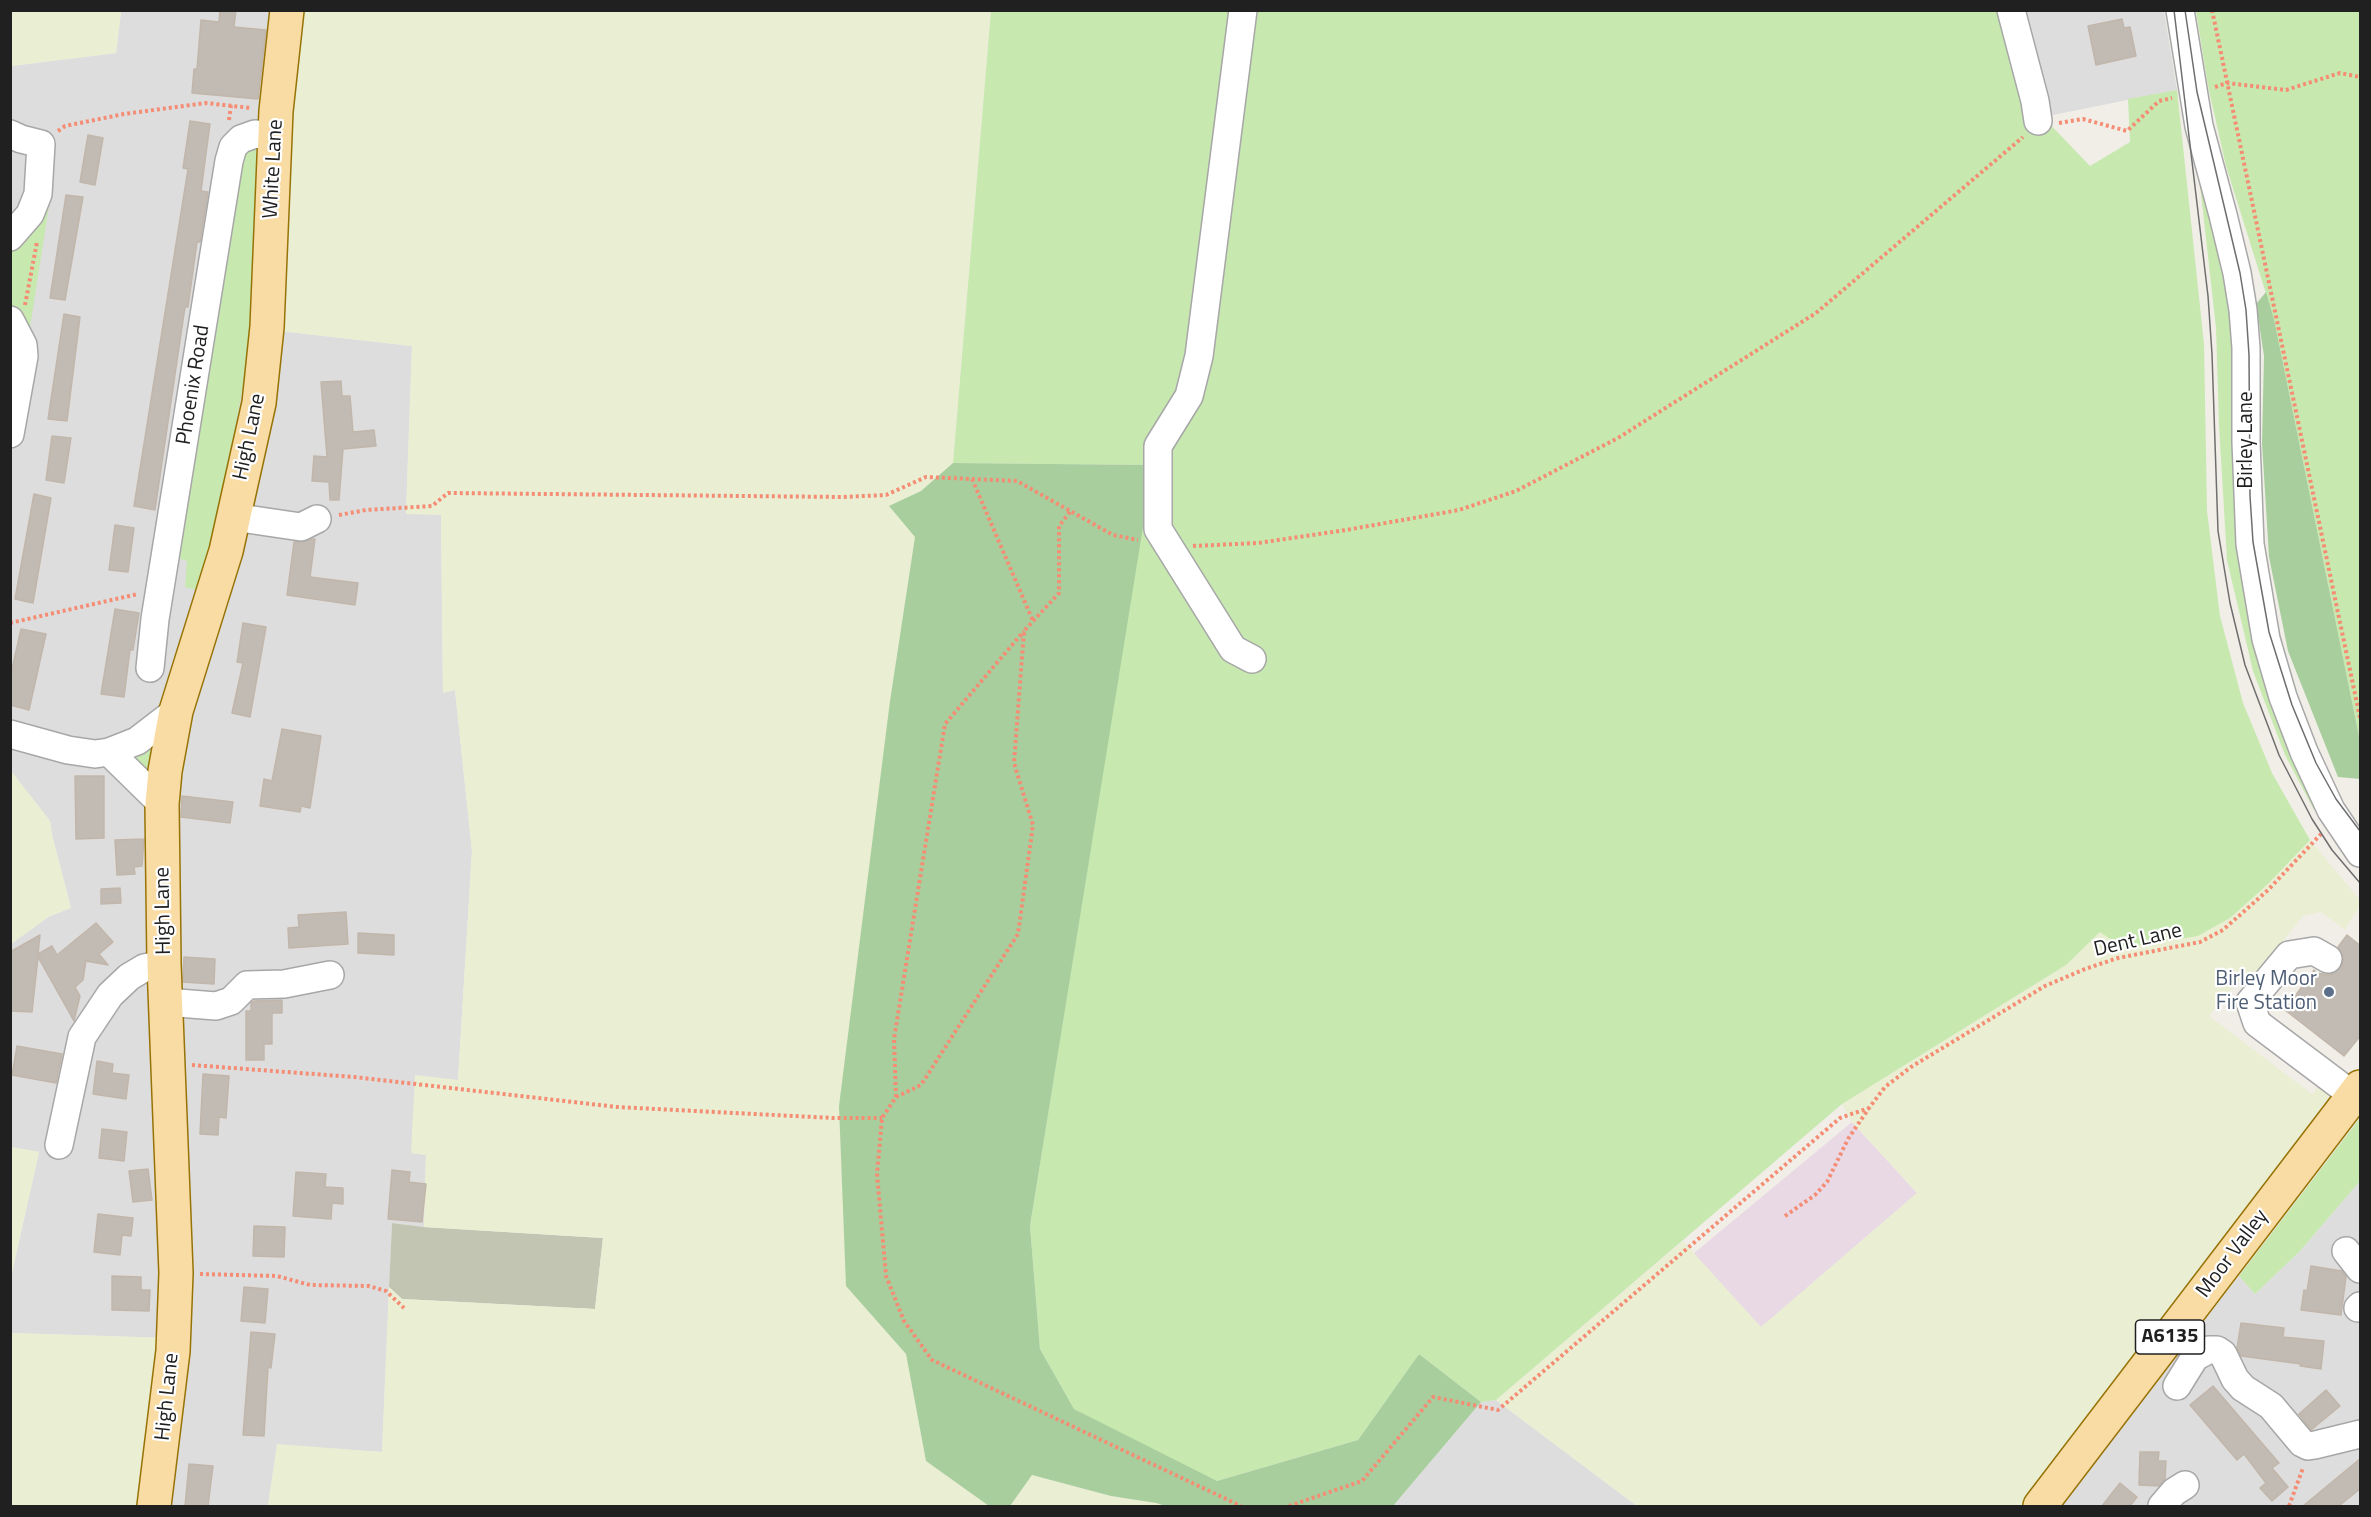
<!DOCTYPE html>
<html>
<head>
<meta charset="utf-8">
<style>
  body { margin:0 }
  #map { position:relative; width:2371px; height:1517px; overflow:hidden; background:#f0eee7; font-family:"Titillium Web",sans-serif }
  canvas { display:block }
  .frame { position:absolute; inset:0; border:12px solid #202020; pointer-events:none }
</style>
</head>
<body>
<div id="map">
<canvas width="2371" height="1517"></canvas>
<div class="frame"></div>
</div>
<script>
const g = document.querySelector('canvas').getContext('2d');
g.lineJoin = 'round';
function fillPath(path, color) {
  g.fillStyle = color;
  g.fill(path, 'evenodd');
}
function toPath(rows) {
  const path = new Path2D();
  for (const r of rows) {
    path.moveTo(r[0], r[1]);
    for (let i = 2; i < r.length; i += 2) path.lineTo(r[i], r[i + 1]);
  }
  return path;
}
function stroke(path, color, width, dash) {
  g.strokeStyle = color;
  g.lineWidth = width;
  g.lineCap = dash ? 'butt' : 'round';
  g.setLineDash(dash || []);
  g.stroke(path);
}
function drawText(font, color, halo, rows, align = 'center') {
  g.font = font + ' "Titillium Web",sans-serif';
  g.lineWidth = 4.5;
  g.setLineDash([]);
  g.textBaseline = 'middle';
  g.strokeStyle = halo;
  g.fillStyle = color;
  for (const [text, x, y, turn = 0] of rows) {
    g.save();
    g.translate(x, y);
    g.rotate((+turn || 0) * Math.PI / 180);
    g.textAlign = isNaN(turn) ? turn : align;
    if (halo) g.strokeText(text, 0, 0);
    g.fillText(text, 0, 0);
    g.restore();
  }
}
const residential = toPath([
  [121,11,305,11,289,140,253,143,247,365,280,331,412,346,406,514,441,514,443,692,455,690,472,851,458,1080,411,1153,426,1155,424,1227,392,1223,382,1452,277,1445,268,1506,143,1506,167,1338,11,1333,11,1277,39,1152,11,1147,11,944,48,917,71,908,52,835,50,821,11,771,11,66,116,53],
  [2015,11,2164,11,2177,90,2043,117],
  [2360,1181,2360,1506,2059,1506,2239,1276,2255,1294,2300,1251],
  [1496,1400,1637,1506,1393,1506,1481,1402]
]);
const industrial = toPath([
  [1852,1122,1917,1193,1761,1328,1693,1254]
]);
const construction = toPath([
  [392,1223,424,1227,603,1238,595,1309,402,1299,389,1287]
]);
const farmland = toPath([
  [10,11,121,11,116,53,11,66],
  [305,11,991,11,953,463,921,491,890,506,915,537,890,701,846,1286,906,1354,926,1461,989,1506,268,1506,277,1444,382,1452,389,1287,402,1299,595,1309,603,1238,424,1227,426,1155,411,1153,415,1075,458,1080,472,851,455,690,443,693,441,515,406,514,412,346,280,331,289,140],
  [11,771,50,821,52,835,71,908,48,917,11,944],
  [2310,840,2360,900,2360,905,2345,930,2321,912,2303,916,2246,987,2238,981,2209,1016,2312,1094,2322,1083,2335,1094,2026,1506,1637,1506,1496,1400,1683,1241,1761,1327,1917,1193,1852,1122,1842,1104,2066,965,2100,932,2198,936,2230,918,2268,884],
  [11,1147,39,1152,11,1277,10,1147],
  [11,1333,167,1338,143,1506,11,1506],
  [1032,1475,1111,1496,1157,1503,1166,1506,1010,1506]
]);
const grass = toPath([
  [991,11,2015,11,2043,117,2090,166,2130,142,2128,99,2177,90,2204,344,2207,511,2220,616,2243,703,2272,773,2310,840,2268,884,2230,918,2198,936,2123,948,2100,932,2066,965,1842,1104,1496,1400,1481,1402,1419,1354,1358,1440,1217,1481,1146,1448,1074,1409,1040,1349,1030,1226,1152,465,953,463],
  [2196,11,2360,11,2360,741,2274,319,2226,166,2208,86],
  [253,143,264,149,247,365,204,592,185,587,187,561,178,558,237,161],
  [2199,176,2217,239,2232,313,2237,372,2237,536,2321,810,2314,810,2285,755,2253,671,2227,560,2219,425,2216,328],
  [49,206,28,340,11,336,10,242],
  [160,740,154,779,132,758],
  [2360,1118,2360,1181,2300,1251,2255,1294,2239,1276]
]);
const forest = toPath([
  [2266,292,2274,319,2360,741,2360,779,2338,777,2288,651,2269,557,2262,443,2264,356,2256,304],
  [953,463,1153,465,1030,1226,1040,1349,1074,1409,1217,1481,1358,1440,1419,1354,1481,1402,1393,1506,1166,1506,1156,1503,1111,1496,1032,1475,1010,1506,989,1506,926,1461,906,1354,846,1286,839,1106,890,701,915,537,889,506,921,491]
]);
const building = toPath([
  [220,10,236,10,234,27,266,30,258,99,192,93,194,69,197,69,201,20,219,22,220,10],
  [2122,19,2124,28,2130,27,2136,56,2096,65,2088,26,2122,19],
  [190,121,210,124,201,191,208,192,200,242,197,242,188,307,185,307,155,510,134,506,188,169,183,168,190,121],
  [88,135,103,138,95,185,80,182,88,135],
  [66,195,83,197,65,300,50,298,66,195],
  [64,314,80,317,67,421,48,419,64,314],
  [341,381,342,396,350,396,353,432,374,430,376,446,343,449,339,500,330,500,329,482,312,481,314,456,327,457,321,382,341,381],
  [52,436,71,438,64,483,46,480,52,436],
  [34,494,51,498,33,603,15,599,34,494],
  [115,525,134,528,128,572,109,570,115,525],
  [313,539,315,539,310,577,358,583,355,605,287,595,294,542,313,539],
  [115,609,139,613,133,650,130,650,124,697,101,694,115,609],
  [243,623,266,627,250,717,232,713,243,663,237,662,243,623],
  [21,629,46,634,29,710,10,705,10,678,21,629],
  [282,729,321,736,310,808,301,806,300,812,260,806,264,779,272,781,282,729],
  [75,776,104,776,104,838,76,839,75,776],
  [182,796,233,802,230,823,181,817,182,796],
  [144,839,142,866,134,867,135,874,117,875,115,840,144,839],
  [120,888,121,903,101,904,101,889,120,888],
  [346,912,348,944,289,948,288,928,299,927,298,915,346,912],
  [96,923,113,942,99,954,108,965,86,961,83,980,75,987,80,996,74,1021,38,957,32,1012,10,1011,10,952,40,935,38,954,52,946,57,955,96,923],
  [358,933,394,935,394,955,358,953,358,933],
  [2347,935,2361,946,2361,1035,2344,1056,2285,1010,2314,970,2317,973,2329,975,2336,972,2341,967,2344,958,2338,947,2347,935],
  [184,957,215,959,214,984,183,982,184,957],
  [282,1000,282,1013,272,1013,272,1044,264,1044,264,1060,246,1060,246,1011,251,1011,251,1003,254,1001,282,1000],
  [17,1046,62,1054,56,1083,12,1075,17,1046],
  [97,1061,113,1064,112,1073,129,1075,126,1099,93,1094,97,1061],
  [203,1074,229,1076,226,1118,219,1117,218,1135,200,1134,203,1074],
  [102,1129,127,1132,124,1161,99,1158,102,1129],
  [148,1169,152,1200,133,1202,129,1171,148,1169],
  [392,1170,410,1172,409,1182,426,1184,422,1222,388,1219,392,1170],
  [296,1172,326,1174,325,1187,343,1188,343,1204,332,1203,331,1219,293,1216,296,1172],
  [98,1214,133,1218,131,1236,122,1235,120,1255,94,1252,98,1214],
  [254,1226,285,1227,284,1257,253,1256,254,1226],
  [2311,1266,2342,1271,2346,1277,2341,1315,2301,1310,2304,1290,2307,1291,2311,1266],
  [112,1276,141,1277,141,1290,150,1290,149,1311,112,1310,112,1276],
  [244,1287,268,1289,265,1323,241,1321,244,1287],
  [2241,1323,2284,1328,2283,1337,2324,1341,2321,1369,2300,1366,2301,1364,2241,1356,2237,1348,2241,1323],
  [251,1332,275,1334,271,1368,268,1367,264,1436,243,1435,251,1332],
  [2213,1386,2279,1463,2272,1468,2288,1487,2272,1501,2260,1488,2266,1483,2244,1454,2237,1460,2190,1405,2213,1386],
  [2326,1390,2340,1406,2311,1430,2299,1414,2326,1390],
  [2140,1452,2159,1452,2158,1461,2166,1461,2165,1479,2159,1486,2139,1485,2140,1452],
  [2361,1458,2361,1488,2339,1506,2303,1506,2361,1458],
  [189,1464,213,1466,208,1506,185,1506,189,1464],
  [2120,1483,2137,1497,2130,1506,2102,1506,2120,1483]
]);
const path = toPath([
  [2212,10,2360,718],
  [2215,87,2227,83,2286,90,2340,73,2360,77],
  [229,120,231,105],
  [2059,123,2083,119,2127,131,2159,101,2172,98],
  [58,131,65,126,124,114,206,103,251,108],
  [25,305,37,242],
  [972,479,1033,621],
  [1070,512,1059,526,1059,593,1024,631,1014,763,1033,825,1018,934,921,1085,896,1097,882,1118,877,1174,886,1276,904,1321,932,1360,1241,1506],
  [339,515,366,510,432,506,448,493,842,497,886,495,926,477,1017,481,1113,535,1138,540],
  [1193,546,1258,543,1346,530,1459,510,1516,491,1618,438,1816,313,2023,137],
  [10,623,138,594],
  [192,1065,354,1077,617,1107,833,1118,882,1118],
  [896,1097,894,1039,945,724,1024,631],
  [1785,1216,1815,1195,1827,1182,1848,1139,1869,1108,1885,1087,1911,1067,2045,986,2085,969,2118,958,2200,942,2223,930,2268,890,2321,834],
  [200,1274,277,1276,310,1285,369,1286,386,1291,404,1308],
  [1289,1506,1362,1481,1433,1397,1498,1410,1840,1118,1869,1108],
  [2289,1506,2303,1468]
]);
const minor = toPath([
  [1243,10,1199,356,1189,396,1158,446,1158,529,1233,649,1252,659],
  [2011,10,2035,101,2038,121],
  [2180,10,2199,126,2223,215,2237,273,2243,310,2246,348,2246,442,2250,544,2266,639,2283,697,2304,752,2331,810,2360,853],
  [10,134,21,139,41,144,38,194,30,214,10,237],
  [10,320,23,345,24,356,10,434],
  [233,517,301,527,317,519],
  [150,668,155,619,229,161,233,147,241,139,255,134,275,136],
  [10,734,68,750,95,754,109,752,137,741,176,711],
  [109,752,162,804],
  [2328,959,2314,951,2289,955,2250,1002,2257,1023,2354,1096],
  [165,1002,216,1006,231,1001,247,985,284,984,330,975],
  [59,1145,82,1037,110,995,129,977,144,968,164,964],
  [2346,1251,2360,1269],
  [2358,1308,2360,1306],
  [2177,1386,2195,1357,2208,1350,2217,1350,2223,1354,2235,1379,2243,1388,2271,1406,2302,1443,2308,1446,2315,1445,2360,1434],
  [2162,1506,2174,1492,2185,1485]
]);
const major = toPath([
  [154,1506,173,1351,176,1273,164,964,162,804,165,771,176,711,226,551,259,403,267,327,276,111,287,10],
  [2040,1506,2360,1087]
]);
const tram = toPath([
  [2174,10,2208,296,2212,354,2218,531,2230,603,2245,665,2279,755,2312,819,2332,850,2360,883],
  [2185,10,2197,92,2240,273,2246,310,2249,355,2250,496,2253,542,2269,632,2292,705,2316,763,2336,799,2360,831]
]);
const markers = [
  [2329,992,6,"#5c6f8a"]
];
const shields = [
  [2170,1337,69]
];
const shieldNames = [
  ["A6135",2170,1337]
];
const streetNames = [
  ["White Lane",274,169,-87],
  ["Phoenix Road",194,385,-81],
  ["High Lane",250,437,-78],
  ["Birley Lane",2247,440,-90],
  ["High Lane",164,911,-91],
  ["Dent Lane",2138,941,-13],
  ["Moor Valley",2233,1254,-53],
  ["High Lane",168,1397,-84]
];
const serviceNames = [
  ["Birley Moor",2317,980],
  ["Fire Station",2317,1004]
];
fillPath(residential, '#dedddd');
fillPath(industrial, '#e9d9e5');
fillPath(construction, '#c3c5b3');
fillPath(farmland, '#eaeed3');
fillPath(grass, '#c7e8af');
fillPath(forest, '#a8ce9e');
fillPath(building, '#c1bbb4');
stroke(building, '#c2b6aa', 1.5);
stroke(minor, '#a7a7a7', 30);
stroke(major, '#977306', 36);
stroke(path, '#f58c74', 4, [3, 3]);
stroke(minor, '#fff', 27);
stroke(major, '#f9dba4', 33);
stroke(tram, '#6e6e6e', 1.5);
for (const [x, y, r, color] of markers) {
  const dot = new Path2D();
  dot.arc(x, y, r, 0, 2 * Math.PI);
  g.fillStyle = color;
  g.fill(dot);
  stroke(dot, '#fff', 2);
}
for (const [x, y, w] of shields) {
  const box = new Path2D();
  box.roundRect(x - w / 2, y - 17, w, 34, 4.5);
  g.fillStyle = '#fff';
  g.fill(box);
  stroke(box, '#202020', 1.5);
}
drawText('bold 20px', '#202020', null, shieldNames);
drawText('21px', '#202020', '#fff', streetNames);
drawText('21px', '#4e5e75', '#fff', serviceNames, 'right');
</script>
</body>
</html>
